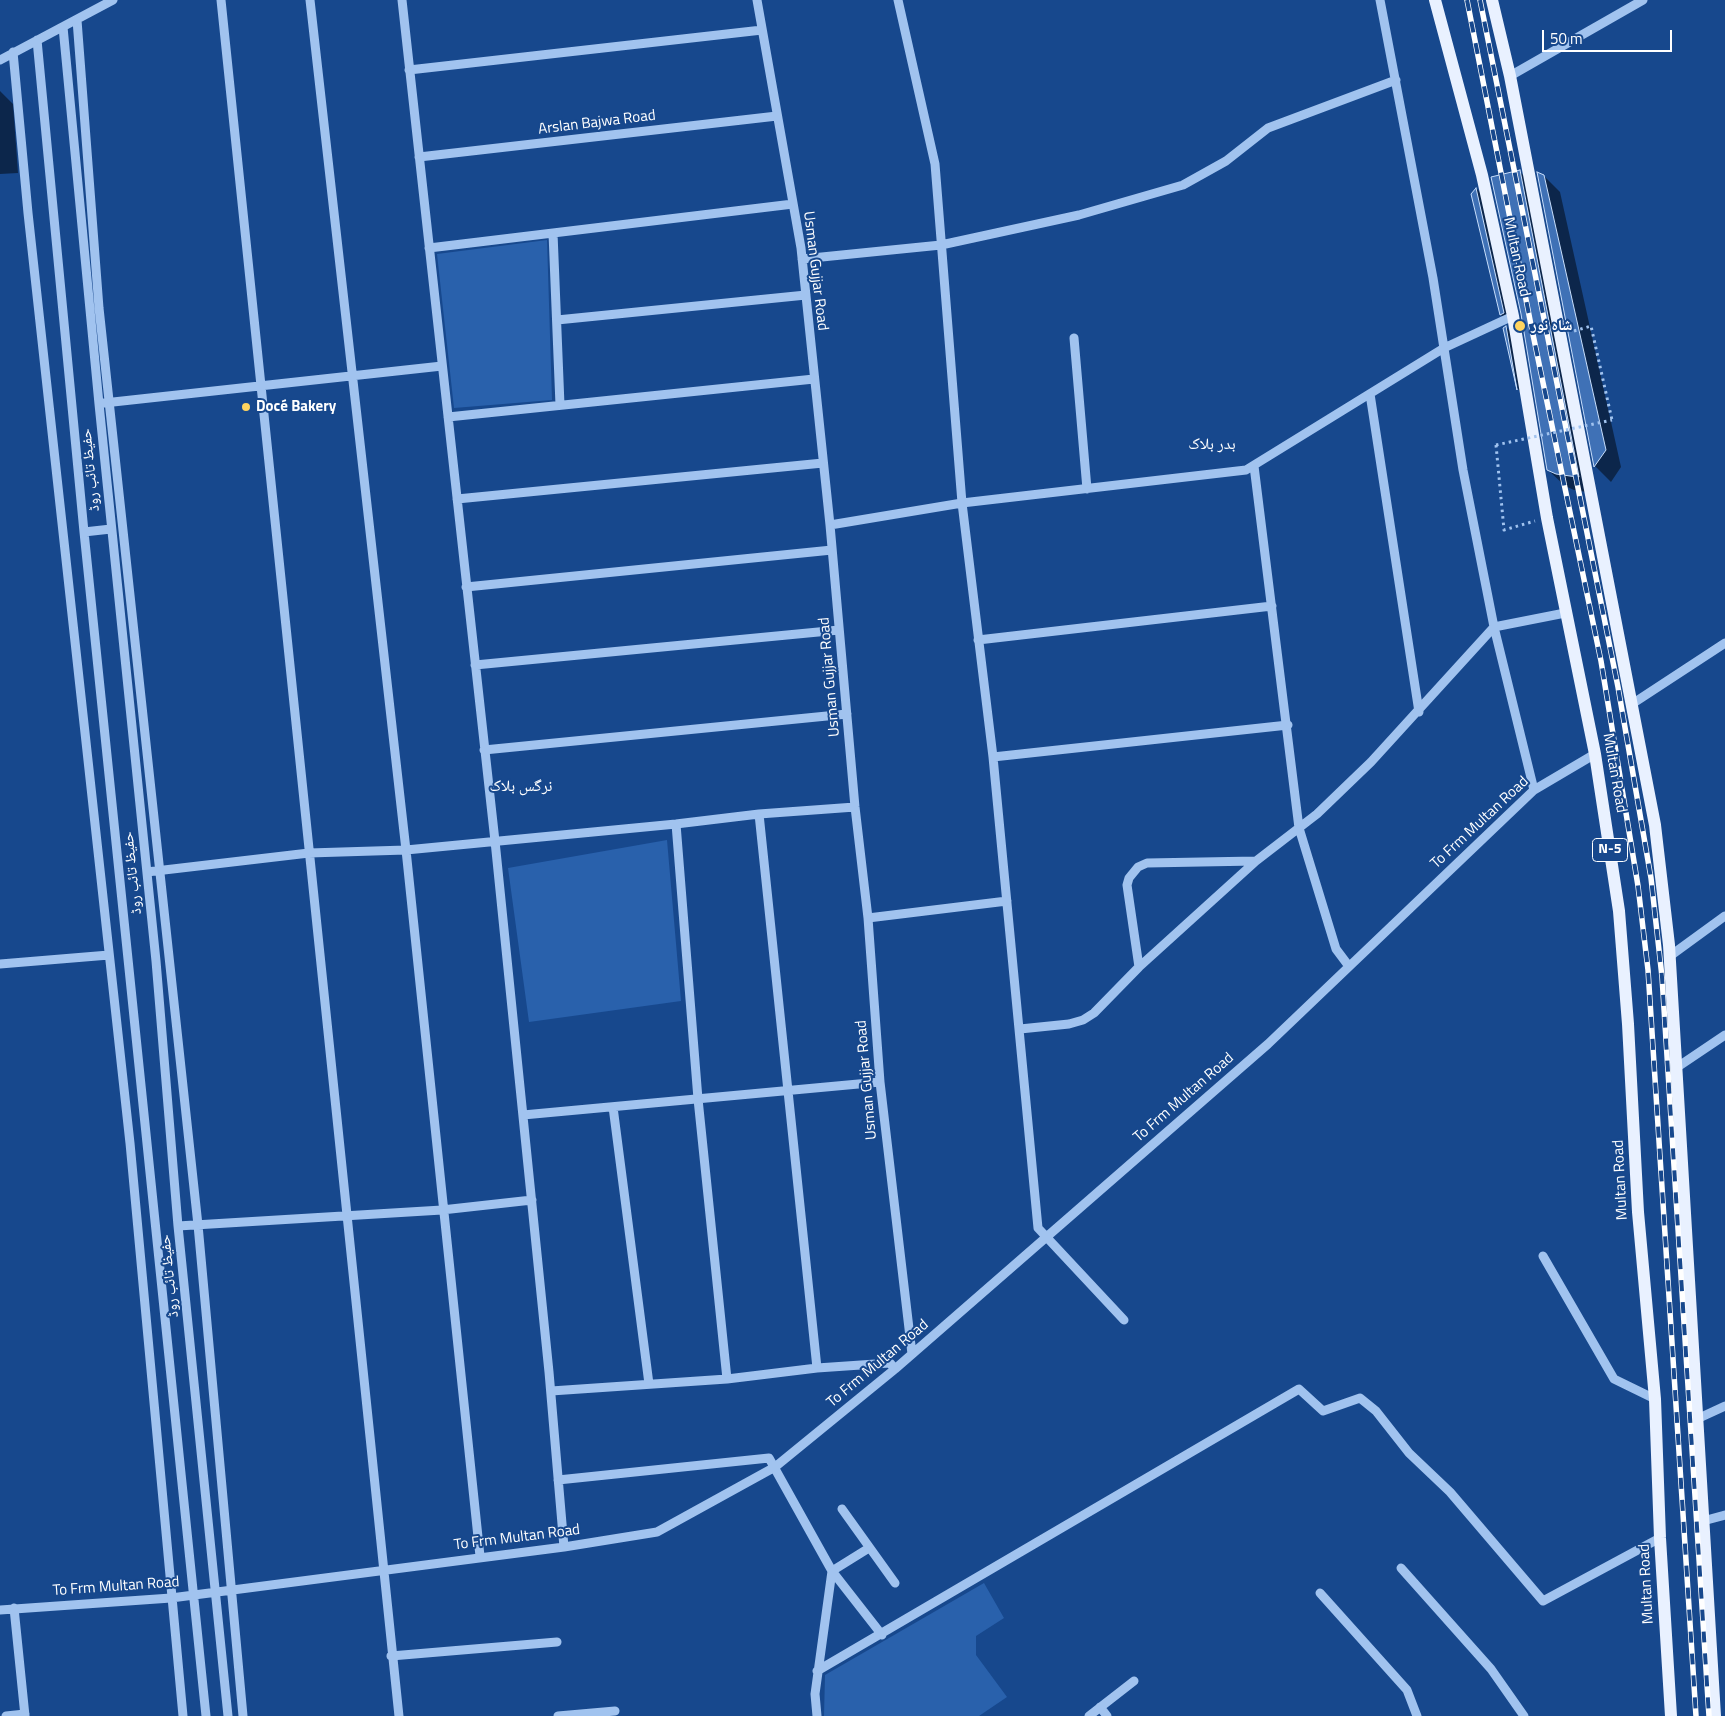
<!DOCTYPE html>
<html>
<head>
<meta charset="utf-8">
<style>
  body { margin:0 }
  #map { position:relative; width:1725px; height:1716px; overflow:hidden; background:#17488d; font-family:"Titillium Web",sans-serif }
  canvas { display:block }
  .scale { position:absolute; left:1542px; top:30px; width:130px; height:22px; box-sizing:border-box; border:2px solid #fff; border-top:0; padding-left:6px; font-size:15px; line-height:18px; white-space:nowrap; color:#fff; -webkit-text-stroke:4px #17488d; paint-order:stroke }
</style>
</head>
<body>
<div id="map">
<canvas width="1725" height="1716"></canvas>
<div class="scale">50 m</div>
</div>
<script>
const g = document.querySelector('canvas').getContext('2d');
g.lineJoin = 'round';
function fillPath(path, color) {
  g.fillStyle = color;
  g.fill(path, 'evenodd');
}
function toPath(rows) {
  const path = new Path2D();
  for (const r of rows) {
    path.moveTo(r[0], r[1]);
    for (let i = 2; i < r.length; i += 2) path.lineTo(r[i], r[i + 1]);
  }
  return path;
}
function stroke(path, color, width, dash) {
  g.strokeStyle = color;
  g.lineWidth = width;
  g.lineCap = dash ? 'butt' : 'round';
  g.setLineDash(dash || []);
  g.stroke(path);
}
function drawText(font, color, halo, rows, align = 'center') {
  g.font = font + ' "Titillium Web","Noto Naskh Arabic",sans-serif';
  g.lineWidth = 4;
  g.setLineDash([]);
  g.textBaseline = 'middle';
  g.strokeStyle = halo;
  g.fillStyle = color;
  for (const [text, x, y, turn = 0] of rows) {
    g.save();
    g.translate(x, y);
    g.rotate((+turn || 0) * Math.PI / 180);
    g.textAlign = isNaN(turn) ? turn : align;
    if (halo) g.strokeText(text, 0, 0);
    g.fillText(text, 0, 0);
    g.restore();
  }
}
const green = toPath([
  [547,240,552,400,454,408,437,254],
  [667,840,681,1001,529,1022,508,868],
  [984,1583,1004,1618,976,1636,976,1655,1007,1697,979,1716,824,1716,825,1675]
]);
const shadow = toPath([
  [0,91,13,104,18,173,0,174],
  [1519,171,1536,188,1593,493,1574,490,1565,486,1548,470],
  [1539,174,1544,176,1560,192,1621,467,1611,482,1595,466],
  [1477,189,1492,205,1517,331,1501,315,1473,194],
  [1506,327,1522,344,1532,403,1518,389,1504,328]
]);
const building = toPath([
  [1520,170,1579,477,1577,477,1556,474,1547,470,1521,314,1491,177,1520,170],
  [1537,172,1544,175,1606,450,1594,467,1537,172],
  [1476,188,1504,313,1500,315,1471,194,1476,188],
  [1506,326,1517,390,1503,328,1506,326]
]);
const path = toPath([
  [1574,331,1591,326,1612,420],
  [1496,445,1504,530,1535,521]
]);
const minor = toPath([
  [221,0,399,1716],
  [310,0,406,850,480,1556],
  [402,0,495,841,549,1372,564,1547],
  [757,0,801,248,830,525,855,807,868,918,880,1082,912,1354],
  [898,0,935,164,962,503,993,757,1038,1228,1124,1320],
  [1380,0,1433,278,1463,470,1494,627,1534,790],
  [77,20,99,308,198,1225,243,1716],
  [63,27,99,404,156,961,178,1226,228,1716],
  [37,40,84,532,206,1716],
  [13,52,28,213,130,1143,183,1716],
  [0,60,113,0],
  [409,70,762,30],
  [1510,76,1643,0],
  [419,157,777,116],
  [553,233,560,405],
  [429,248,793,204],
  [802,259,941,245,1079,215,1183,185,1226,161,1268,128,1396,80],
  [557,320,806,295],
  [1074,338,1087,489],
  [1370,394,1419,712],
  [104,403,442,366],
  [448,417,814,379],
  [1254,466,1299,828,1336,949,1348,965],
  [457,499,823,463],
  [830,525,962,503,1246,470,1444,348,1513,316],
  [84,532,111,529],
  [466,587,832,550],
  [978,640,1272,606],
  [475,665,839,630],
  [1632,704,1725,643],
  [484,750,847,714],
  [993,757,1288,725],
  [759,814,817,1368],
  [676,824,698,1099,727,1379],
  [147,872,309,853,406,850,676,824,759,814,855,807],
  [868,918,1007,901],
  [1670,956,1725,916],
  [0,964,109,955],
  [1139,967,1127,885,1129,878,1138,867,1147,863,1256,861],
  [1020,1029,1069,1024,1083,1020,1094,1013,1139,967,1256,861,1317,814,1371,762,1494,627,1565,613],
  [1676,1068,1725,1035],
  [613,1107,649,1384],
  [523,1115,880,1082],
  [178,1226,442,1210,532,1200],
  [1543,1256,1614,1379,1655,1399],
  [551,1391,727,1379,817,1368,890,1363,895,1369],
  [1697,1419,1725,1406],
  [558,1480,769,1458,832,1571,815,1694,817,1716],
  [842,1509,895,1583],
  [1703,1521,1725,1515],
  [869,1548,832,1571,882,1635],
  [1401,1568,1491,1669,1524,1716],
  [1320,1593,1407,1690,1417,1716],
  [14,1608,25,1716],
  [0,1610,171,1598,564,1547,657,1532,775,1467,895,1369,1268,1044,1534,790,1595,754],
  [391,1656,557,1642],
  [817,1671,1299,1389,1323,1411,1360,1398,1376,1411,1409,1453,1450,1492,1543,1601,1660,1538],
  [1100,1707,1107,1716],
  [6,1716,25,1714],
  [558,1716,615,1711],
  [1089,1716,1134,1681]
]);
const major = toPath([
  [1435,0,1482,175,1513,316,1547,518,1595,754,1619,911,1628,1024,1638,1212,1655,1399,1660,1538,1671,1716],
  [1492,0,1510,76,1655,825,1669,945,1715,1716]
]);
const rail = toPath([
  [1467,0,1531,325,1601,661,1638,886,1648,970,1696,1716],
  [1480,0,1618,687,1651,878,1662,977,1709,1716]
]);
const pathBridge = toPath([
  [1496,445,1612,420]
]);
const markers = [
  [1520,326,6,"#ffd45f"],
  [246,407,5,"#ffd45f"]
];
const shields = [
  [1610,850,35]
];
const shieldNames = [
  ["N-5",1610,850]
];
const streetNames = [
  ["Arslan Bajwa Road",597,123,-7],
  ["Multan Road",1516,257,78],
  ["Usman Gujjar Road",815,271,83],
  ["حفیظ تائب روڈ",91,470,-96],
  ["Usman Gujjar Road",830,677,-95],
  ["Multan Road",1614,773,80],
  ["To Frm Multan Road",1480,823,-43],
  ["حفیظ تائب روڈ",133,873,-96],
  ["Usman Gujjar Road",867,1080,-95],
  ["To Frm Multan Road",1184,1098,-41],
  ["Multan Road",1621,1180,-93],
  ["حفیظ تائب روڈ",170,1276,-96],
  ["To Frm Multan Road",878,1364,-40],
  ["To Frm Multan Road",517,1538,-7],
  ["Multan Road",1647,1584,-93],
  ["To Frm Multan Road",116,1587,-4]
];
const poiNames = [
  ["شاہ نور",1531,326],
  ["Docé Bakery",256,407]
];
const neighbourhoodNames = [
  ["بدر بلاک",1212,445],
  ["نرگس بلاک",521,787]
];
fillPath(green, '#2961ac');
fillPath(shadow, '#0007');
fillPath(building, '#3f71b6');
stroke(building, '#c8defb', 1);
stroke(path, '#a1c3ef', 3, [2.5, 4]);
stroke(minor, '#a1c3ef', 9);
stroke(major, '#e9f1ff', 12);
stroke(rail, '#fff', 5.5);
stroke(rail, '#17488d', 4, [11]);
stroke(pathBridge, '#a1c3ef', 3, [2.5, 4]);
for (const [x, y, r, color] of markers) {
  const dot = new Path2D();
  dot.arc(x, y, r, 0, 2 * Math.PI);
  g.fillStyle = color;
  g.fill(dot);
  stroke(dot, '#17488d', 2);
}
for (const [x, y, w] of shields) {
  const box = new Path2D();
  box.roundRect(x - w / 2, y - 11.5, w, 23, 4);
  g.fillStyle = '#17488d';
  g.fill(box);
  stroke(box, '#fff', 1);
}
drawText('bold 14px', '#fff', null, shieldNames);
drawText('15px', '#fff', '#17488d', streetNames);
drawText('bold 15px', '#fff', '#17488d', poiNames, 'left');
drawText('16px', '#fff', '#17488d', neighbourhoodNames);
</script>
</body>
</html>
